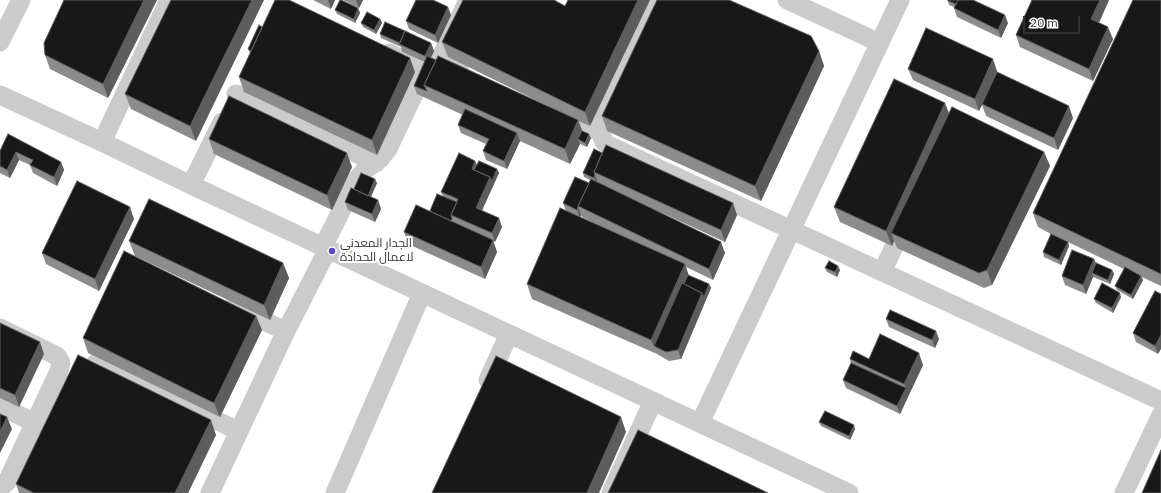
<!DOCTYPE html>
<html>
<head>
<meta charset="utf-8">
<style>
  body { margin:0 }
  #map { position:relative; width:1161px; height:493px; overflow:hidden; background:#fff; font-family:"IBM Plex Sans",sans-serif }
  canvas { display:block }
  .scale { position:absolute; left:1023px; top:16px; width:57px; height:18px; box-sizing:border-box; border:2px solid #313131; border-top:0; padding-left:5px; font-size:12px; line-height:14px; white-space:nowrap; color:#313131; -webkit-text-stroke:3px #fff; paint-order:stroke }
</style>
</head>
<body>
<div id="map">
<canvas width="1161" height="493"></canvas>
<div class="scale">20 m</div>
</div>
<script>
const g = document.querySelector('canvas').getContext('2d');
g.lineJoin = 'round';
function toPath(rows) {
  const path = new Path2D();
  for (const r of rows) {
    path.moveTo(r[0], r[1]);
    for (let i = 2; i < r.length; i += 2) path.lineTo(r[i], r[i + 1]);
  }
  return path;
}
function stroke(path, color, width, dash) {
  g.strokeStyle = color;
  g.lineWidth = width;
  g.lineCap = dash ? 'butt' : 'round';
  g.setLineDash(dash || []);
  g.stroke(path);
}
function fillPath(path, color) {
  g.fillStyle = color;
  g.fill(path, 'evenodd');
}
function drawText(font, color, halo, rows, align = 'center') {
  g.font = font + ' "IBM Plex Sans",Cairo,sans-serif';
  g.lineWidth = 4;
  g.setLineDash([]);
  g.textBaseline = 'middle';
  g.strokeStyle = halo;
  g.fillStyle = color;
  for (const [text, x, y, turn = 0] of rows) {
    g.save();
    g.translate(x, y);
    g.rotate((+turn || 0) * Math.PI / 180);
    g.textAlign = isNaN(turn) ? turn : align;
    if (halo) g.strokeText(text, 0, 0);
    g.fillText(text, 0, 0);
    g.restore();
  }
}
const minor = toPath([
  [787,0,880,43],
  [0,42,21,0],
  [460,72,443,63,441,57,468,0],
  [236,94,376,163],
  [0,95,102,142,191,185,849,493],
  [616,102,601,134,604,142,608,145,1161,401],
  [558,119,585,131,591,129,653,0],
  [102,142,169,0],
  [191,185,222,122],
  [323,247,357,179,365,170,381,158,388,149,422,77,420,70,418,68,389,53],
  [882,272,906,222],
  [233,307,286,331],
  [0,328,57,356,61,363,59,371,7,482,0,488],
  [95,364,239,431],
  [488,380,509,334],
  [0,406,35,423],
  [700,423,900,0],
  [210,493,286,331,328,249],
  [335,493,422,293],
  [611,493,653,401],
  [1124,493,1161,415]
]);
const wall = toPath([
  [64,0,157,0,108,98,50,69,45,55],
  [171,0,196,141,131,109,125,94],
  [313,0,335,0,331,9],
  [343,0,363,0,359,8],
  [554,0,590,126,578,121,582,131,591,138,587,147,580,144,570,164,520,141,507,169,486,160,483,151,486,144,461,133,458,125,463,115,417,94,414,86,425,62,402,52,401,47,381,38,380,34,405,31,431,43,434,51,431,58,562,113,448,57,442,42],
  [1032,0,1109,0,1099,23,1113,39,1093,81,1020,47,1016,35],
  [1161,0,1161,286,1142,277,1143,280,1133,299,1117,290,1115,286,1124,269,1068,242,1069,246,1061,265,1044,257,1043,252,1051,234,1038,227,1033,213],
  [948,1,1008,23,1001,38,957,17,954,8,954,7,949,5],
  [358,8,360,13,355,23,337,14,335,10],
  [451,15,438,43,409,29,406,21],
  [380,19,382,23,376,34,363,27,361,23],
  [262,27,415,72,377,155,244,92,239,77,250,53,248,49],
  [819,51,824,66,761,201,607,131,602,116],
  [908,69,997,71,997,72,1073,118,1058,150,986,116,982,105,979,111,913,80],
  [949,114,1044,152,1050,166,992,285,984,288,897,248,894,241,892,246,840,222,834,207],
  [8,134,61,162,64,170,57,186,33,173,30,165,19,160,10,178,0,173,0,151],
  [209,139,352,167,332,210,214,154],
  [594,149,737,215,725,242,658,211,725,253,713,280,686,267,688,275,709,284,711,288,681,359,669,361,657,354,532,299,527,284,566,211,563,203,589,183,590,180,584,177,583,173],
  [581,215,582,217,610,231,580,218],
  [475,161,477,165,497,169,499,173,482,211,502,227,495,242,493,241,497,252,485,279,408,244,404,232,430,211,443,196,441,192],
  [377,183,371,197,378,200,381,209,375,222,348,210,345,202,354,189],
  [134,219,99,291,46,264,42,253],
  [129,241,283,263,289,278,270,320,135,256],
  [1094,259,1096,263,1112,270,1114,274,1110,284,1093,277,1086,294,1065,285,1062,276],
  [825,268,840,270,837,277,827,272],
  [1155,291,1158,354,1136,342,1133,333],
  [1121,297,1113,313,1096,303,1094,299],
  [256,316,262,330,220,417,88,353,83,338],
  [886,319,939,339,935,348,889,327],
  [0,323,44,354,19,407,0,398],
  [850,359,869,359,923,365,900,414,846,388,843,380,851,363],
  [819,422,855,429,850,440,821,426],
  [216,435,188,493,19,493,16,484]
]);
const shadedWall = toPath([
  [144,0,157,0,108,98,103,84],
  [252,0,264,0,196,141,190,126],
  [328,0,335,0,331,9],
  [356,0,363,0,359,8],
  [638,0,650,0,590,126,585,112],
  [1100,0,1109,0,1095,31,1091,19],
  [448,7,451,15,438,43,435,35],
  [358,8,360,13,355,23,354,19],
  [1005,15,1008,23,1001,38,998,30],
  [380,19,382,23,376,34,374,30],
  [1108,27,1113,39,1093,81,1089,69],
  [431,43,434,51,428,64,425,56],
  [819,51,824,66,761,201,755,186],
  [410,58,415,72,377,155,372,140],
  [993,59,997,71,979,111,975,99],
  [945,103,951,118,891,233,894,241,892,246,886,231],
  [1069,106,1073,118,1058,150,1054,138],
  [578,120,584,135,578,139,580,144,570,164,565,149],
  [517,133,520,141,507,169,504,161],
  [589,134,591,138,587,147,585,143],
  [16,152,19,160,10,178,7,170],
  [1044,152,1050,166,992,285,987,270],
  [347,153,352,167,332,210,327,195],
  [475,161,478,169,476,174,472,169],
  [61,162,64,170,57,186,54,177],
  [497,169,499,173,479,216,476,208,490,177],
  [595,175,597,180,596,182,594,178],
  [375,179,377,183,368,203,367,198],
  [378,200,381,209,375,222,372,214],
  [733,203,737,215,725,242,721,230],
  [130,207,134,219,99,291,95,279],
  [578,207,581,215,580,218,577,210],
  [499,218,502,227,495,242,492,233],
  [493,240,497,252,485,279,481,267],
  [721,242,725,253,713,280,709,269],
  [1068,242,1069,246,1061,265,1059,260],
  [1094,259,1097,267,1092,273,1093,277,1086,294,1083,285],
  [283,263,289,278,270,320,264,305],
  [685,264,690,279,654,346,651,340],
  [838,266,840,270,837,277,835,272],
  [1112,270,1114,274,1110,284,1108,280],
  [1141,276,1143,280,1133,299,1131,295],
  [709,284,711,288,681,359,678,350,702,293],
  [1120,293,1121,297,1113,313,1112,308],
  [256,316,262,330,220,417,214,403],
  [936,331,939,339,935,348,932,340],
  [1161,335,1161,349,1158,354,1155,346],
  [40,342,44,354,19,407,15,395],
  [919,353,923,365,900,414,897,406,906,388,904,384],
  [7,417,12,429,0,453,0,432],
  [621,417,626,432,599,493,587,493],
  [211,420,216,435,188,493,175,493],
  [854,425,855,429,850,440,849,436]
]);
const building = toPath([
  [64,0,144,0,103,84,45,55,44,43,64,0],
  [171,0,252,0,190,126,125,94,171,0],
  [275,0,289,0,410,58,372,140,239,77,275,0],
  [340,0,341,0,358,8,354,19,335,10,340,0],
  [416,0,433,0,448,7,435,35,406,21,416,0],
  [463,0,554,0,565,6,568,0,638,0,585,112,442,42,463,0],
  [657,0,729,0,811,36,819,51,755,186,602,116,657,0],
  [948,0,958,0,956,4,948,1,948,0],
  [958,0,973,0,1005,15,998,30,954,8,958,0],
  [1032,0,1100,0,1091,19,1108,27,1089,69,1016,35,1032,0],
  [1133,0,1161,0,1161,274,1033,213,1133,0],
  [367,12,380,19,374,30,361,23,367,12],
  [385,22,405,31,400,43,380,34,385,22],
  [259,25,262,27,251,51,248,49,259,25],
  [926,28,993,59,975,99,908,69,926,28],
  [405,31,431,43,425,56,399,44,405,31],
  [427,56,436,60,424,85,427,91,414,86,427,56],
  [438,56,578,120,565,149,424,85,438,56],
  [997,72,1069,106,1054,138,982,104,997,72],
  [894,79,945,103,886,231,834,207,894,79],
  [229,96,347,153,327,195,209,139,229,96],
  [952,107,1044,152,987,270,979,273,891,233,952,107],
  [465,109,517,133,504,161,483,151,489,139,458,125,465,109],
  [582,131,589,134,585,143,578,139,582,131],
  [8,134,61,162,54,177,30,165,33,160,16,152,7,170,0,166,0,151,8,134],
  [606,145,733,203,721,230,594,172,606,145],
  [594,149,602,153,594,172,595,175,594,178,583,173,594,149],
  [459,153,475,161,472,169,490,177,476,208,499,218,492,233,451,215,458,199,441,192,459,153],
  [479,161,497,169,492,181,490,177,474,170,479,161],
  [361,173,375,179,368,196,354,189,361,173],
  [575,177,589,183,578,206,578,207,577,210,563,203,575,177],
  [591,179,721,242,709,269,578,206,591,179],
  [77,181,130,207,95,279,42,253,77,181],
  [351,188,378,200,372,214,345,202,351,188],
  [437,194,457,202,451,215,452,219,451,221,430,211,437,194],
  [149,199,283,263,264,305,129,241,149,199],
  [416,205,493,240,481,267,404,232,416,205],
  [560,208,685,264,651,340,527,284,560,208],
  [1051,234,1068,242,1059,260,1043,252,1051,234],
  [1072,250,1094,259,1083,285,1062,276,1072,250],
  [124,251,256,316,214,403,83,338,124,251],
  [829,261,838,266,835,272,825,268,829,261],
  [1096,263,1112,270,1108,280,1092,273,1096,263],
  [1125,267,1141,276,1131,295,1115,286,1125,267],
  [688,275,709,284,704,297,702,293,684,284,688,275],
  [682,283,702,293,678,350,666,352,654,346,682,283],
  [1102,283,1120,293,1112,308,1094,299,1102,283],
  [1155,291,1161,294,1161,335,1155,346,1133,333,1155,291],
  [890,310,936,331,932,340,886,319,890,310],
  [0,323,40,342,15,395,0,388,0,323],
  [880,334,919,353,904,384,850,359,853,351,869,359,880,334],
  [78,355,211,420,175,493,34,493,16,484,78,355],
  [496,356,621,417,587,493,432,493,496,356],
  [851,363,906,388,897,406,843,380,851,363],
  [825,411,854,425,849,436,819,422,825,411],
  [0,414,7,417,0,432,0,414],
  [638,430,768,493,608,493,638,430],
  [1161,450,1161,493,1142,493,1161,450]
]);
const markers = [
  [332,251,4,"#5d42d9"]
];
const poiNames = [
  ["الجدار المعدني",340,244],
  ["لاعمال الحدادة",340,258]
];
stroke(minor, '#cbcbcb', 19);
fillPath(wall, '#8c8c8c');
fillPath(shadedWall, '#5d5d5d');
fillPath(building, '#181818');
stroke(building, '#5d5d5d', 1);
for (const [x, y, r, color] of markers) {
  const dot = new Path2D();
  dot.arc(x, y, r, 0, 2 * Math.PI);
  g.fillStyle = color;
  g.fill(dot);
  stroke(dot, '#fff', 1.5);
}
drawText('12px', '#313131', '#fff', poiNames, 'left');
</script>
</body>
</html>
